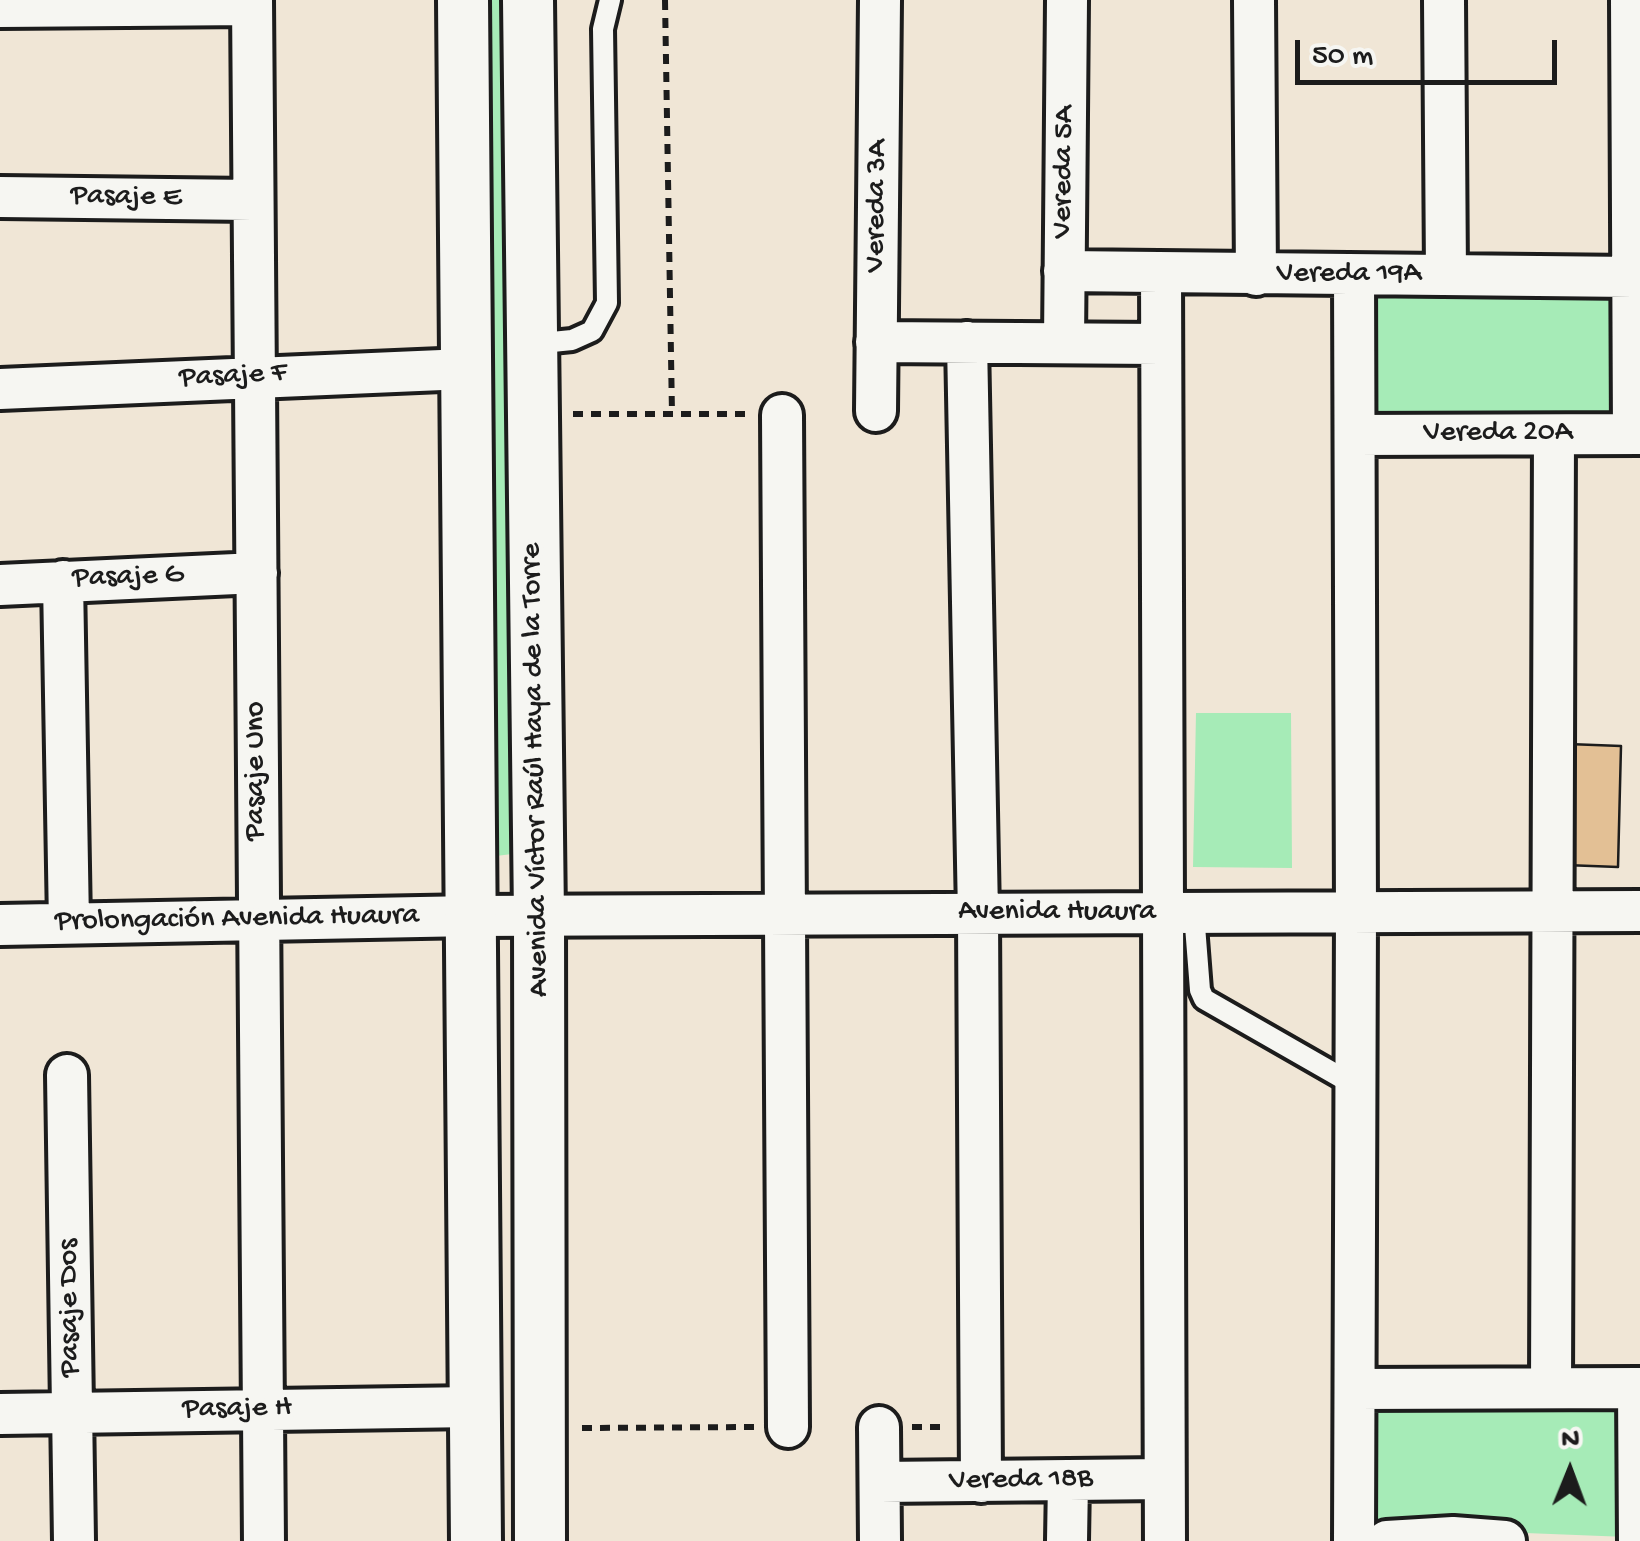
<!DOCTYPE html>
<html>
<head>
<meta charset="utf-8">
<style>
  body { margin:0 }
  #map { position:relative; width:1640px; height:1541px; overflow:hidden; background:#f0e6d6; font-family:"Gochi Hand",sans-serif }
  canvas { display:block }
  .north { position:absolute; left:1520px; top:1421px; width:100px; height:100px; -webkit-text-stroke:8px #f6f6f2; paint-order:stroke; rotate:1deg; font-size:28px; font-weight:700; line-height:40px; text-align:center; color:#1c1c1c }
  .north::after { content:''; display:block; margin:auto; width:35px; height:45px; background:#1c1c1c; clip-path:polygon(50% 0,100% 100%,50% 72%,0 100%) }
  .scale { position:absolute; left:1295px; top:40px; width:262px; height:45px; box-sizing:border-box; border:5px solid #1c1c1c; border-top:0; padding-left:12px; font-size:30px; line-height:35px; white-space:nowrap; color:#1c1c1c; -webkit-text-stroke:8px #f6f6f2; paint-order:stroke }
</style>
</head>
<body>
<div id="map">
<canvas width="1640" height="1541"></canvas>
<div class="north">N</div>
<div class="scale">50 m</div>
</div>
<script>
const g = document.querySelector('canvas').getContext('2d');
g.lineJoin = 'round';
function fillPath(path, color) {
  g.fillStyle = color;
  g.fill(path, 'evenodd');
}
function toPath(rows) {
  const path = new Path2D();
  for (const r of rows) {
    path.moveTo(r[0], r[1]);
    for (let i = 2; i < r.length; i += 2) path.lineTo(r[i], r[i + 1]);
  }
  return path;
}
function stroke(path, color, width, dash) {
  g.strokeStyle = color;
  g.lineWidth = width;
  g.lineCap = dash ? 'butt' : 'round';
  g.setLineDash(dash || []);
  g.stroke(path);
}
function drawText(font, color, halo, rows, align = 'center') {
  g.font = font + ' "Gochi Hand",sans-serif';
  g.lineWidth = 9;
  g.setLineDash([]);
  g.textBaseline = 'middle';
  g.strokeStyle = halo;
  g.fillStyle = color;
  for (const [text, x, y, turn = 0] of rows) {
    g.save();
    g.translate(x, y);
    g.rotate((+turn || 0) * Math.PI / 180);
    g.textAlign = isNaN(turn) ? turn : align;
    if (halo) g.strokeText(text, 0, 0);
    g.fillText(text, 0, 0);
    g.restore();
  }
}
const green = toPath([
  [478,0,513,0,520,853,496,856,495,698,482,607],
  [1365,283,1623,286,1622,428,1364,425],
  [1196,713,1291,713,1292,868,1193,867],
  [1370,1398,1626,1398,1627,1537,1373,1527]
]);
const building = toPath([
  [1568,744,1621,746,1618,867,1565,865,1568,744]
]);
const path = toPath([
  [665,0,672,414],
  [573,414,745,414],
  [912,1427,944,1427],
  [582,1428,754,1427]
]);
const service = toPath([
  [532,344,572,340,592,331,607,303,603,29,610,0],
  [1194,913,1200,990,1204,999,1356,1086]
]);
const minor = toPath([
  [252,0,264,1541],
  [1254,0,1256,275],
  [1444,0,1446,274],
  [1631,0,1633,434],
  [0,7,252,5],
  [0,197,252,200],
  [1064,271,1633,277],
  [1161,273,1165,1541],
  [1354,275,1356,912,1354,1541],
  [876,342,1160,344],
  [967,342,978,914,981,1482],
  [1064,343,1067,0],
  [0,389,465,369],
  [876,411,880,0],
  [782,415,788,1427],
  [1355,435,1640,434],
  [63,581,69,923],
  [0,585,257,573],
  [0,925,473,916,1640,911],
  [67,1075,74,1541],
  [1551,1388,1554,435],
  [1356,1389,1640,1388],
  [1638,1389,1639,1541],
  [0,1414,474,1407],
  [879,1427,880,1541],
  [880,1482,1163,1479],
  [1067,1541,1068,1481],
  [1387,1541,1453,1537,1505,1541]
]);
const tertiary = toPath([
  [463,0,476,1541],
  [528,0,539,916,540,1541]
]);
const streetNames = [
  ["Vereda 5A",1065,172,-89],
  ["Pasaje E",126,198,1],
  ["Vereda 3A",878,206,-89],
  ["Vereda 19A",1349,275],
  ["Pasaje F",233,377,-3],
  ["Vereda 20A",1498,434],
  ["Pasaje G",128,578,-2],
  ["Avenida Víctor Raúl Haya de la Torre",537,770,-91],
  ["Pasaje Uno",257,771,-90],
  ["Avenida Huaura",1057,913],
  ["Prolongación Avenida Huaura",237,920,-1],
  ["Pasaje Dos",71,1308,-91],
  ["Pasaje H",237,1410,-1],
  ["Vereda 18B",1021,1481,-1]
];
fillPath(green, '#a6ebb7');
fillPath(building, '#e3c095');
stroke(building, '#1c1c1c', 2.5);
stroke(service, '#1c1c1c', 28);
stroke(minor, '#1c1c1c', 48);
stroke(tertiary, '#1c1c1c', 58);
stroke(path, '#1c1c1c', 6, [10, 8]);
stroke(service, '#f6f6f2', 20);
stroke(minor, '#f6f6f2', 40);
stroke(tertiary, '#f6f6f2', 50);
drawText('30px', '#1c1c1c', '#f6f6f2', streetNames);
</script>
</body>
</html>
